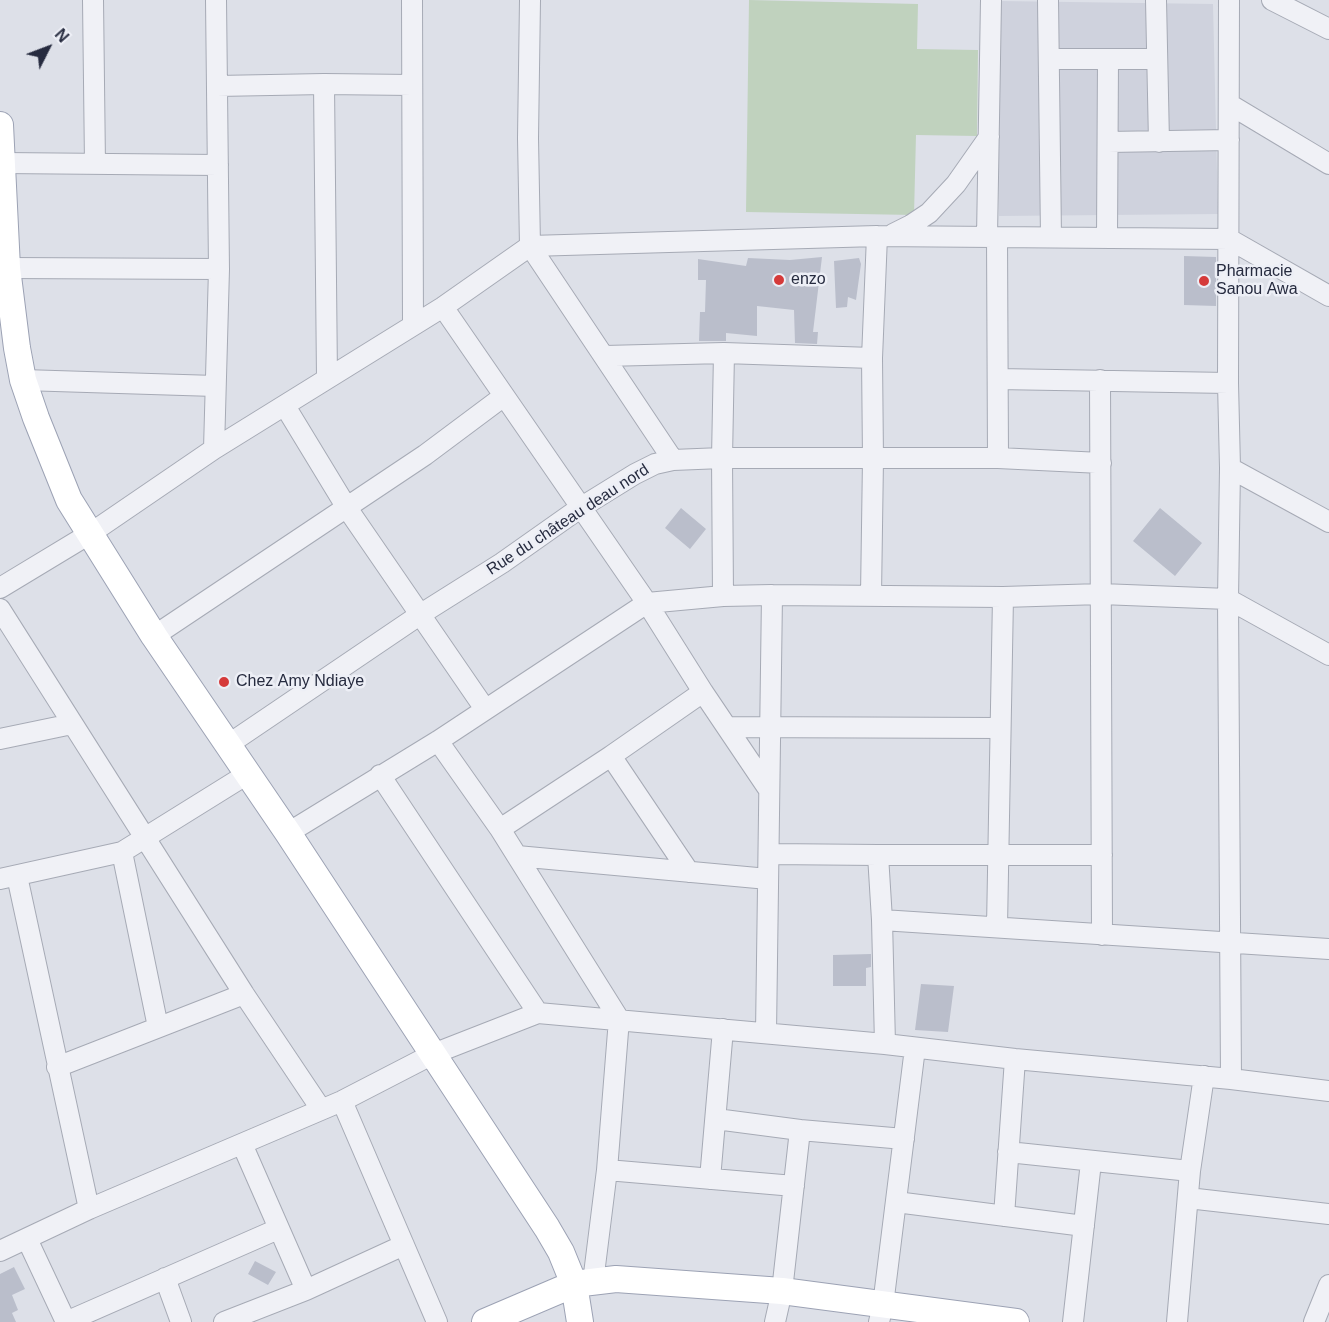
<!DOCTYPE html>
<html>
<head>
<meta charset="utf-8">
<style>
  body { margin:0 }
  #map { position:relative; width:1329px; height:1322px; overflow:hidden; background:#dde0e8; font-family:Arial,sans-serif }
  canvas { display:block }
  .north { position:absolute; left:18px; top:18px; width:60px; height:60px; -webkit-text-stroke:4px #edeff6; paint-order:stroke; rotate:48deg; font-size:16px; font-weight:700; line-height:24px; text-align:center; color:#262b3f }
  .north::after { content:''; display:block; margin:auto; width:21px; height:27px; background:#262b3f; clip-path:polygon(50% 0,100% 100%,50% 72%,0 100%) }
</style>
</head>
<body>
<div id="map">
<canvas width="1329" height="1322"></canvas>
<div class="north">N</div>
</div>
<script>
const g = document.querySelector('canvas').getContext('2d');
g.lineJoin = 'round';
function fillPath(path, color) {
  g.fillStyle = color;
  g.fill(path, 'evenodd');
}
function toPath(rows) {
  const path = new Path2D();
  for (const r of rows) {
    path.moveTo(r[0], r[1]);
    for (let i = 2; i < r.length; i += 2) path.lineTo(r[i], r[i + 1]);
  }
  return path;
}
function stroke(path, color, width, dash) {
  g.strokeStyle = color;
  g.lineWidth = width;
  g.lineCap = dash ? 'butt' : 'round';
  g.setLineDash(dash || []);
  g.stroke(path);
}
function drawText(font, color, halo, rows, align = 'center') {
  g.font = font + ' Arial,sans-serif';
  g.lineWidth = 5;
  g.setLineDash([]);
  g.textBaseline = 'middle';
  g.strokeStyle = halo;
  g.fillStyle = color;
  for (const [text, x, y, turn = 0] of rows) {
    g.save();
    g.translate(x, y);
    g.rotate((+turn || 0) * Math.PI / 180);
    g.textAlign = isNaN(turn) ? turn : align;
    if (halo) g.strokeText(text, 0, 0);
    g.fillText(text, 0, 0);
    g.restore();
  }
}
const built = toPath([
  [999,1,1213,4,1218,214,999,216]
]);
const green = toPath([
  [749,0,918,4,917,49,978,50,977,136,916,135,914,215,746,212]
]);
const building = toPath([
  [1184,256,1216,257,1216,306,1184,305],
  [822,257,813,332,818,332,817,344,795,343,794,310,757,306,757,336,726,333,726,341,699,341,700,312,705,312,706,280,698,280,698,259,746,266,748,258,790,260],
  [859,258,861,264,856,300,848,297,847,307,836,308,834,261],
  [681,508,706,529,690,549,665,528],
  [1160,508,1202,543,1175,576,1133,541],
  [871,954,871,967,866,968,866,986,833,986,833,955],
  [921,984,954,986,948,1032,915,1030],
  [255,1261,276,1272,268,1285,248,1274],
  [14,1267,25,1289,12,1295,18,1310,12,1313,16,1322,0,1322,0,1274]
]);
const minor = toPath([
  [93,0,95,164],
  [412,0,413,325],
  [530,0,528,138,530,246,673,460],
  [1048,0,1051,237],
  [1156,0,1159,142],
  [1229,0,1228,383,1230,468,1228,599,1231,1079],
  [1272,0,1329,29],
  [1050,59,1157,59],
  [324,84,327,378],
  [217,86,324,84,412,85],
  [1229,104,1329,164],
  [1108,142,1229,140],
  [3,163,218,165],
  [893,234,911,225,929,213,956,184,989,137],
  [987,237,991,0],
  [997,237,998,458],
  [1107,238,1108,61],
  [7,268,219,269],
  [443,307,647,603,703,692,769,790],
  [605,356,724,353,872,358],
  [998,379,1228,383],
  [23,380,215,386],
  [1100,380,1102,935],
  [285,406,347,508,485,709],
  [214,449,219,269,216,0],
  [1230,468,1329,522],
  [0,588,91,533,214,449,443,307,530,246,877,236,1229,239,1329,296],
  [871,595,873,459,872,358,877,236],
  [723,596,722,458,724,353],
  [0,609,244,994,321,1109],
  [154,636,425,455,504,396],
  [727,727,1000,728],
  [0,739,72,724],
  [438,741,500,829,619,1019,607,1170,593,1282],
  [229,744,421,614,502,563,580,508,635,474,655,464,673,460,722,458,998,458,1101,463],
  [611,756,689,872],
  [380,775,538,1013],
  [500,829,611,756,703,692],
  [288,833,438,741,647,603,723,596,772,595,1003,597,1101,594,1228,599,1329,655],
  [122,852,158,1027],
  [769,854,878,855,882,920,885,1044],
  [878,855,1102,855],
  [517,856,768,879],
  [17,876,89,1209],
  [0,879,122,852,249,773],
  [882,920,1329,949],
  [997,927,1003,597],
  [766,1033,772,595],
  [57,1067,244,994],
  [342,1101,437,1322],
  [716,1119,800,1130,782,1291,775,1322],
  [800,1130,904,1139],
  [1008,1152,1190,1171],
  [607,1170,794,1186],
  [710,1179,723,1029],
  [1188,1198,1329,1214],
  [896,1202,1084,1226],
  [1004,1216,1015,1059],
  [27,1239,66,1322],
  [0,1251,89,1209,342,1101,433,1054,538,1013,885,1044,1015,1059,1231,1079,1329,1091],
  [165,1278,181,1322],
  [306,1290,404,1245],
  [66,1322,278,1229],
  [224,1322,306,1290,242,1144],
  [879,1322,883,1305,915,1048],
  [1073,1322,1091,1162],
  [1177,1322,1190,1171,1204,1076],
  [1314,1322,1329,1285]
]);
const major = toPath([
  [0,125,7,268,17,348,23,380,36,418,69,500,154,636,288,833,547,1228,561,1252,574,1284,580,1322],
  [485,1322,574,1284,616,1279,782,1291,1016,1322]
]);
const markers = [
  [779,280,6,"#d53a3a"],
  [1204,281,6,"#d53a3a"],
  [224,682,6,"#d53a3a"]
];
const poiNames = [
  ["Pharmacie",1216,272],
  ["Sanou Awa",1216,290],
  ["enzo",791,280],
  ["Chez Amy Ndiaye",236,682]
];
const streetNames = [
  ["Rue du château deau nord",568,520,-33]
];
fillPath(built, '#cfd2dd');
fillPath(green, '#c0d2be');
fillPath(building, '#babecb');
stroke(minor, '#a6aab5', 22);
stroke(major, '#9ca2b4', 28);
stroke(minor, '#f0f1f6', 20);
stroke(major, '#fff', 26);
for (const [x, y, r, color] of markers) {
  const dot = new Path2D();
  dot.arc(x, y, r, 0, 2 * Math.PI);
  g.fillStyle = color;
  g.fill(dot);
  stroke(dot, '#edeff6', 2);
}
drawText('16px', '#262b3f', '#edeff6', poiNames, 'left');
drawText('16px', '#262b3f', '#edeff6', streetNames);
</script>
</body>
</html>
